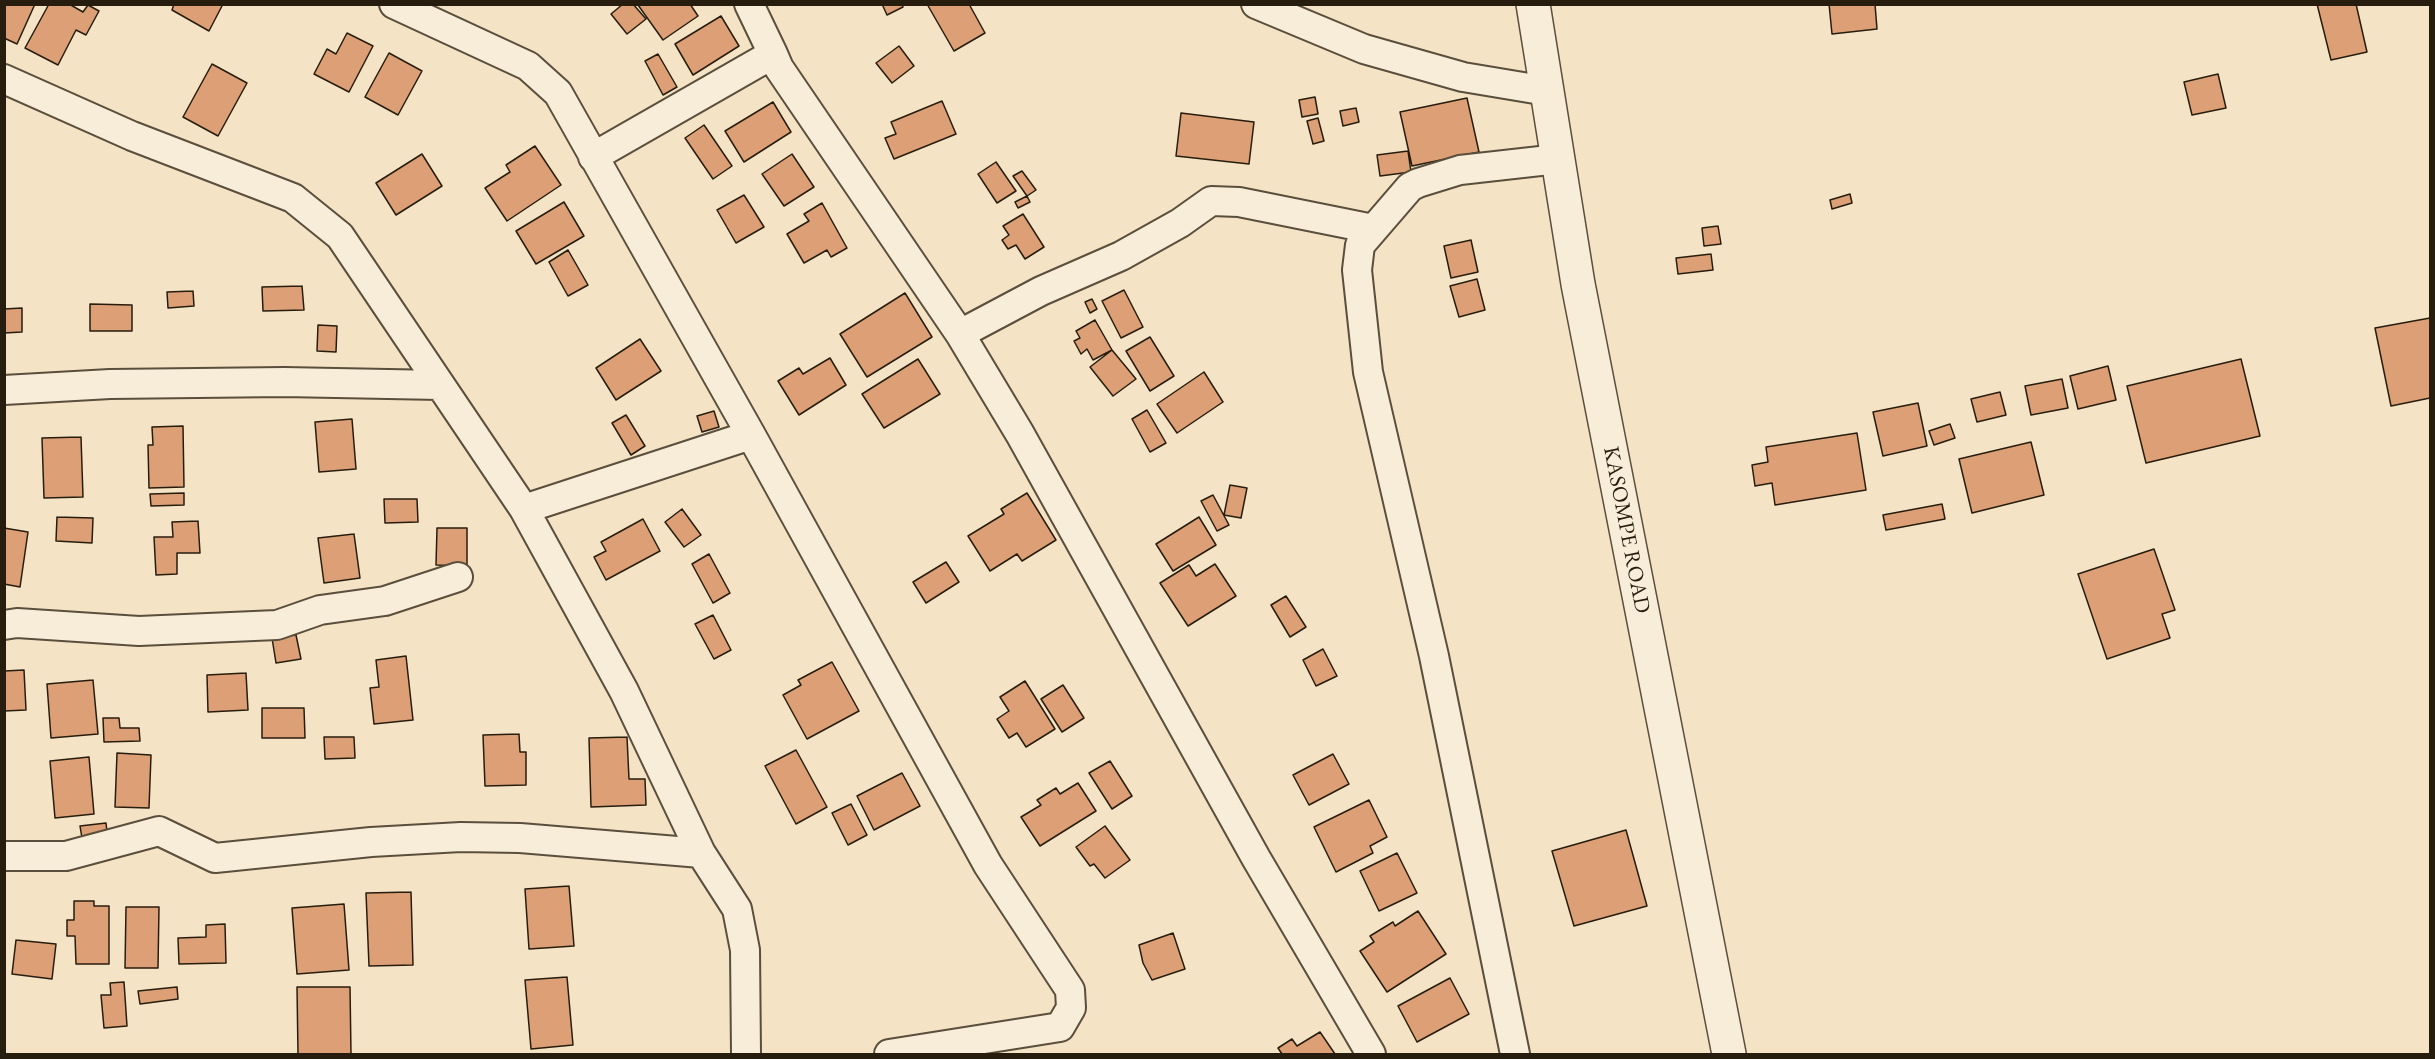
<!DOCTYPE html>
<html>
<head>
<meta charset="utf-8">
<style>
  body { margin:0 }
  #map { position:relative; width:2435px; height:1059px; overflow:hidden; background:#f4e3c4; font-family:"EB Garamond",serif }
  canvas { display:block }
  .frame { position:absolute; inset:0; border:6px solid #271d0f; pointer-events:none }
</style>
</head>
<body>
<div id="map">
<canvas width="2435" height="1059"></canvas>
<div class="frame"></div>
</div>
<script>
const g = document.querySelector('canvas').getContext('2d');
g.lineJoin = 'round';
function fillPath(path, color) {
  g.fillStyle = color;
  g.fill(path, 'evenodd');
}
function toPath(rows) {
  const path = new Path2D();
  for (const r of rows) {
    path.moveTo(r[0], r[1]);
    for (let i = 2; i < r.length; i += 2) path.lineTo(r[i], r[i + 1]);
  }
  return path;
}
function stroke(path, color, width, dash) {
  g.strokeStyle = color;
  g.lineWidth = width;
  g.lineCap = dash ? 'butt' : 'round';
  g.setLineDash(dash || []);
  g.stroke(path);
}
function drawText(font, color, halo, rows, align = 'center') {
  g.font = font + ' "EB Garamond",serif';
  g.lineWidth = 6;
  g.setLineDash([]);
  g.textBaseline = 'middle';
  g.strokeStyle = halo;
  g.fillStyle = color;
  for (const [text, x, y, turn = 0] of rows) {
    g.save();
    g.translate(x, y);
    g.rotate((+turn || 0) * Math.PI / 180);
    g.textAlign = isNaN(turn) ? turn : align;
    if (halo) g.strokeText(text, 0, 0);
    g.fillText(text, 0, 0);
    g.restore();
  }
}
const building = toPath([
  [4,4,35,4,17,44,4,38,4,4],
  [49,4,69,4,83,12,88,5,99,11,86,35,76,30,58,65,25,48,49,4],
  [174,4,223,4,209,31,172,10,174,4],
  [623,4,633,4,646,19,627,34,611,14,623,4],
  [690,4,698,16,663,40,638,5,690,4],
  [882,4,902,4,903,7,887,15,882,4],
  [927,4,969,4,985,33,954,51,927,4],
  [1829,4,1875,4,1877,29,1832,34,1829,4],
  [2317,4,2356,4,2367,52,2331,60,2317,4],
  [721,16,739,46,693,75,675,44,721,16],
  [347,33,373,46,349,92,314,74,327,49,336,54,347,33],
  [899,46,914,66,892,83,876,63,899,46],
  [389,53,422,71,398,115,365,97,389,53],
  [658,54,677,87,663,95,645,61,658,54],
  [212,64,247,83,218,136,183,117,212,64],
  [2218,74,2226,108,2192,115,2184,82,2218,74],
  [1315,97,1318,114,1302,117,1299,100,1315,97],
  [1467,98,1479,152,1412,166,1400,112,1467,98],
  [942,101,956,134,894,159,885,138,896,134,891,122,942,101],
  [773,102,791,132,744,162,725,131,773,102],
  [1356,108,1359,122,1343,126,1340,111,1356,108],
  [1181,113,1254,122,1249,164,1176,156,1181,113],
  [1318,118,1324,141,1313,144,1307,121,1318,118],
  [704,125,732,166,713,179,685,138,704,125],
  [535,146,561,185,507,221,485,188,510,172,506,165,535,146],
  [1408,151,1411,172,1380,176,1377,155,1408,151],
  [422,154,442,186,396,215,376,183,422,154],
  [792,154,814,187,784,206,762,174,792,154],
  [996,162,1016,191,997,203,978,174,996,162],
  [1022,171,1036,190,1027,196,1013,176,1022,171],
  [1850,194,1852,203,1832,209,1830,200,1850,194],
  [744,195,764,227,736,243,717,210,744,195],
  [1027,196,1030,202,1018,208,1015,202,1027,196],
  [564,202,584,236,536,264,516,231,564,202],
  [822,203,847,248,831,257,827,250,804,263,787,234,809,221,804,214,822,203],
  [1023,214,1044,247,1025,259,1016,245,1008,249,1002,240,1009,235,1003,226,1023,214],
  [1718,226,1721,244,1704,246,1702,228,1718,226],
  [1471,240,1478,272,1451,278,1444,246,1471,240],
  [568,250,588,285,568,296,549,262,568,250],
  [1711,254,1713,270,1678,274,1676,258,1711,254],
  [1477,279,1485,310,1459,317,1450,286,1477,279],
  [302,286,304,310,263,311,262,287,302,286],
  [1124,290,1143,327,1121,338,1102,301,1124,290],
  [193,291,194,306,168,308,167,292,193,291],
  [905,293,932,337,867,377,840,334,905,293],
  [1092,299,1097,309,1090,313,1085,302,1092,299],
  [90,304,132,305,132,331,90,331,90,304],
  [22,308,22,332,4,333,4,309,22,308],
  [2430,318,2430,398,2391,406,2375,328,2430,318],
  [1095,320,1112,350,1093,360,1087,349,1081,354,1074,341,1080,338,1076,331,1095,320],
  [318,325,337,326,336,352,317,351,318,325],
  [1150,337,1174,376,1150,391,1126,351,1150,337],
  [640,339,661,371,616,400,596,368,640,339],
  [1112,350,1136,379,1113,396,1090,367,1112,350],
  [830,358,846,385,799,415,778,381,799,368,803,374,830,358],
  [918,359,940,394,884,428,862,394,918,359],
  [2241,359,2260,436,2146,463,2127,386,2241,359],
  [2108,366,2116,400,2078,409,2070,376,2108,366],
  [1204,372,1223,402,1177,433,1157,404,1204,372],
  [2062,379,2068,408,2031,415,2025,386,2062,379],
  [2000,392,2006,415,1977,422,1971,399,2000,392],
  [1918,403,1927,446,1883,456,1873,412,1918,403],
  [1147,410,1166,443,1150,452,1132,419,1147,410],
  [714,411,719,427,702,432,697,416,714,411],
  [626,415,645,446,631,455,612,423,626,415],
  [352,419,356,469,319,472,315,422,352,419],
  [1950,424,1955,438,1934,445,1929,431,1950,424],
  [183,426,184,487,149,488,148,445,153,445,152,427,183,426],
  [1857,433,1866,490,1775,505,1772,483,1755,486,1752,465,1768,462,1766,447,1857,433],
  [81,437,83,497,44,498,42,438,81,437],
  [2031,442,2044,495,1972,513,1959,459,2031,442],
  [1230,485,1247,488,1241,518,1224,515,1230,485],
  [184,493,184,505,151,506,150,494,184,493],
  [1027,493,1056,540,1022,561,1017,554,990,571,968,536,1004,514,1001,509,1027,493],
  [1213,495,1229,525,1217,531,1201,501,1213,495],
  [384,499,417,499,418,522,385,523,384,499],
  [1942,504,1945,519,1886,530,1883,515,1942,504],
  [682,509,701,535,684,547,665,522,682,509],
  [57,517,93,518,92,543,56,541,57,517],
  [1199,517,1216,545,1173,571,1156,544,1199,517],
  [643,519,660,551,606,580,594,557,606,551,601,542,643,519],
  [198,521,200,553,177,553,177,574,156,575,154,537,173,537,172,522,198,521],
  [4,528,28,532,20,587,4,584,4,528],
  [437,528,467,528,467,566,436,565,437,528],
  [354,534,360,578,324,583,318,538,354,534],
  [2154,549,2175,610,2162,614,2170,638,2107,659,2078,574,2154,549],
  [709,554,730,593,713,603,692,564,709,554],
  [946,562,959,582,926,603,913,582,946,562],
  [1215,564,1236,596,1188,626,1160,583,1189,565,1196,576,1215,564],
  [1286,596,1306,627,1290,637,1271,605,1286,596],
  [713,615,731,650,714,659,695,624,713,615],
  [296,635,301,659,276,663,272,638,296,635],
  [1323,649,1337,676,1316,686,1303,660,1323,649],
  [406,656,413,720,374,724,370,688,379,687,376,660,406,656],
  [832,662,859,711,807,739,783,695,801,685,798,680,832,662],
  [24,670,26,710,4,711,4,671,24,670],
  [246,673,248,710,208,712,207,675,246,673],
  [93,680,98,734,51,738,47,684,93,680],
  [1025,681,1055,729,1026,747,1017,733,1009,738,997,719,1009,711,1000,697,1025,681],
  [1063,685,1084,718,1062,732,1041,699,1063,685],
  [262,708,304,708,305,738,262,738,262,708],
  [103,718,119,718,120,728,139,728,140,741,104,742,103,718],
  [519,734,520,752,526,752,526,785,485,786,483,735,519,734],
  [324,737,354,737,355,758,325,759,324,737],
  [627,737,629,779,645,779,646,805,591,807,589,738,627,737],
  [796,750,827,807,796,824,765,766,796,750],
  [117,753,151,755,149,808,115,807,117,753],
  [1333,754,1349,784,1309,805,1293,775,1333,754],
  [89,757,94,814,55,818,50,761,89,757],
  [1110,761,1132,796,1112,809,1089,773,1110,761],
  [902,773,920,806,874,830,857,796,902,773],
  [1078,783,1096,811,1040,846,1021,817,1041,805,1037,800,1056,788,1060,794,1078,783],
  [1369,800,1387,837,1370,846,1373,853,1336,872,1314,827,1369,800],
  [851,804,867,835,848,845,832,813,851,804],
  [106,823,108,841,83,844,80,826,106,823],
  [1105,826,1130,860,1105,878,1094,864,1090,866,1076,847,1105,826],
  [1626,830,1647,906,1574,926,1552,851,1626,830],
  [1397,853,1417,893,1379,911,1360,871,1397,853],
  [569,886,574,946,529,949,525,889,569,886],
  [411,892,413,965,369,966,366,893,411,892],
  [74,901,94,901,94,906,109,906,109,964,76,964,75,936,67,936,67,920,74,920,74,901],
  [344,904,349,970,297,974,292,908,344,904],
  [126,907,159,907,158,968,125,968,126,907],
  [1418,911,1446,954,1387,992,1360,951,1374,942,1370,936,1393,922,1395,926,1418,911],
  [225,924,226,963,179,964,178,938,206,937,206,925,225,924],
  [1173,933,1185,969,1152,980,1143,963,1139,945,1173,933],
  [16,940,56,944,52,979,12,974,16,940],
  [567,977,573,1045,531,1049,525,980,567,977],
  [1450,978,1469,1014,1417,1042,1398,1006,1450,978],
  [124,982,127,1026,104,1028,101,995,111,995,110,983,124,982],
  [177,987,178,999,140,1004,138,991,177,987],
  [297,987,350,987,351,1054,298,1054,297,987],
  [1320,1032,1335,1054,1282,1054,1278,1048,1292,1039,1297,1046,1320,1032]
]);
const minor = toPath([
  [394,4,528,66,558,93,751,435,988,865,1070,990,1071,1008,1060,1027,889,1054],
  [749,4,773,54],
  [1256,4,1364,49,1463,77,1547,91],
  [4,79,132,136,293,198,340,236,524,509,624,691,701,853,737,909,745,950,746,1054],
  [593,157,773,54,779,68,960,334,1020,434,1256,858,1371,1054],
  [960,334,1041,291,1121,256,1180,223,1211,201,1239,202,1373,229],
  [4,390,110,384,284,382,440,385],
  [524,509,751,435],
  [4,625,17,623,139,631,277,625,320,610,385,601,458,577],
  [4,856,66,856,159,831,215,858,371,842,461,837,520,838,701,853],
  [1515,1054,1434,656,1368,372,1357,270,1360,245,1410,187,1418,183,1460,170,1558,159]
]);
const tertiary = toPath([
  [1533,4,1578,284,1729,1054]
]);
const streetNames = [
  ["KASOMPE ROAD",1626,530,79]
];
fillPath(building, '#dd9f75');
stroke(building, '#271d0f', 1.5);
stroke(minor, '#5a4e3c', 32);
stroke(tertiary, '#5a4e3c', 36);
stroke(minor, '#f8edd9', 28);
stroke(tertiary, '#f8edd9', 33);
drawText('22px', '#271d0f', '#f8edd9', streetNames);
</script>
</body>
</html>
